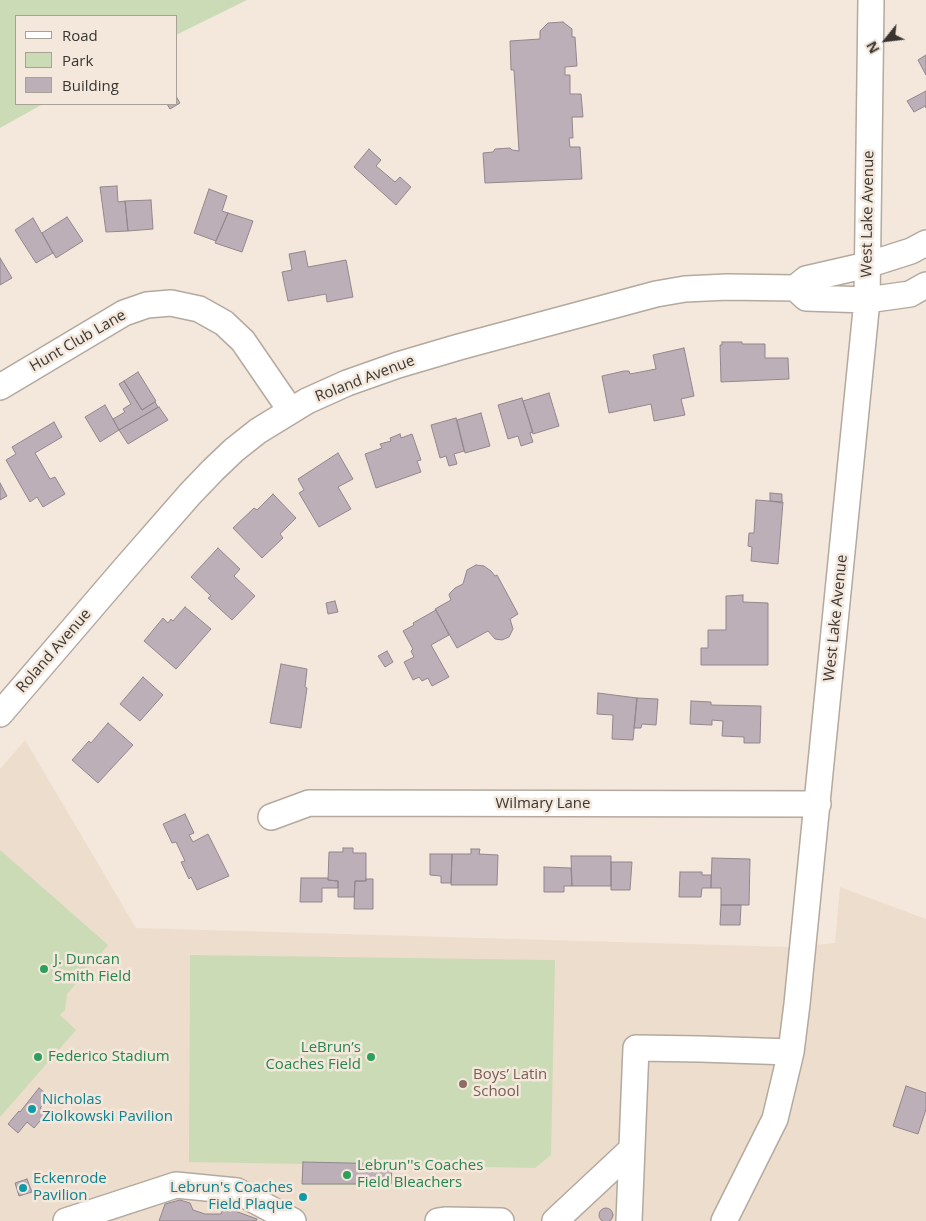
<!DOCTYPE html>
<html>
<head>
<meta charset="utf-8">
<style>
  body { margin:0 }
  #map { position:relative; width:926px; height:1221px; overflow:hidden; background:#f4e8dd; font-family:"Open Sans",sans-serif }
  canvas { display:block }
  .legend { position:absolute; left:15px; top:15px; width:162px; height:90px; box-sizing:border-box; background:#f4e8dd; border:1px solid #a9a098; margin:0; padding:6px 9px; list-style:none; font-size:15px; color:#393531 }
  .legend li { display:flex; align-items:center; gap:10px; height:25px }
  .legend b { width:25px; border:1px solid #a9a098 }
  .north { position:absolute; left:861px; top:15px; width:50px; height:50px; -webkit-text-stroke:4px #f4e8dd; paint-order:stroke; rotate:241deg; font-size:14px; font-weight:700; line-height:20px; text-align:center; color:#393531 }
  .north::after { content:''; display:block; margin:auto; width:18px; height:22px; background:#393531; clip-path:polygon(50% 0,100% 100%,50% 72%,0 100%) }
</style>
</head>
<body>
<div id="map">
<canvas width="926" height="1221"></canvas>
<ul class="legend">
<li><b style="height:6px;background:#fff"></b>Road</li>
<li><b style="height:14px;background:#cbdbb6"></b>Park</li>
<li><b style="height:14px;background:#bcafb7"></b>Building</li>
</ul>
<div class="north">N</div>
</div>
<script>
const g = document.querySelector('canvas').getContext('2d');
g.lineJoin = 'round';
function fillPath(path, color) {
  g.fillStyle = color;
  g.fill(path, 'evenodd');
}
function toPath(rows) {
  const path = new Path2D();
  for (const r of rows) {
    if (r.length === 3) {
      path.moveTo(r[0] + r[2], r[1]);
      path.arc(r[0], r[1], r[2], 0, 2 * Math.PI);
      continue;
    }
    path.moveTo(r[0], r[1]);
    for (let i = 2; i < r.length; i += 2) path.lineTo(r[i], r[i + 1]);
  }
  return path;
}
function stroke(path, color, width, dash) {
  g.strokeStyle = color;
  g.lineWidth = width;
  g.lineCap = dash ? 'butt' : 'round';
  g.setLineDash(dash || []);
  g.stroke(path);
}
function drawText(font, color, halo, rows, align = 'center') {
  g.font = font + ' "Open Sans",sans-serif';
  g.lineWidth = 5;
  g.setLineDash([]);
  g.textBaseline = 'middle';
  g.strokeStyle = halo;
  g.fillStyle = color;
  for (const [text, x, y, turn = 0] of rows) {
    g.save();
    g.translate(x, y);
    g.rotate((+turn || 0) * Math.PI / 180);
    g.textAlign = isNaN(turn) ? turn : align;
    if (halo) g.strokeText(text, 0, 0);
    g.fillText(text, 0, 0);
    g.restore();
  }
}
const built = toPath([
  [25,740,136,928,790,947,835,943,840,887,926,919,926,1221,0,1221,0,769]
]);
const green = toPath([
  [0,0,247,0,176,35,176,16,16,16,16,104,43,104,0,128],
  [0,850,108,945,67,994,65,1010,60,1015,76,1030,0,1117],
  [190,955,555,960,551,1155,535,1168,393,1165,392,1185,302,1185,302,1164,189,1162]
]);
const building = toPath([
  [563,22,572,29,572,37,575,37,577,66,565,67,565,75,570,75,570,94,581,94,583,117,572,117,573,138,569,138,570,147,580,147,582,179,485,183,483,153,493,152,495,149,510,148,512,150,519,151,514,70,511,70,510,41,540,39,540,31,548,23,563,22],
  [926,55,926,75,918,60,926,55],
  [926,91,926,108,925,106,914,112,907,101,926,91],
  [176,96,180,103,170,109,167,104,176,104,176,96],
  [369,149,381,160,376,166,395,182,400,177,411,187,396,205,354,167,369,149],
  [117,186,118,202,125,201,128,231,106,232,100,187,117,186],
  [209,189,227,196,222,211,228,213,216,241,194,233,209,189],
  [151,200,153,229,128,231,125,201,151,200],
  [228,213,253,221,242,252,215,243,228,213],
  [67,217,83,241,56,258,42,233,67,217],
  [33,218,53,253,36,263,15,230,33,218],
  [305,251,308,267,346,260,353,297,327,302,326,294,288,301,282,272,292,270,289,254,305,251],
  [0,258,12,278,0,285,0,258],
  [722,342,742,342,742,344,765,344,765,358,788,358,789,379,721,382,720,345,722,345,722,342],
  [684,348,694,396,681,399,685,415,654,421,651,404,609,413,602,376,624,371,629,371,630,374,656,369,653,355,684,348],
  [138,372,156,401,142,410,124,381,138,372],
  [124,381,142,410,155,402,158,407,119,430,113,419,125,412,123,409,131,404,119,384,124,381],
  [549,393,559,426,533,434,523,401,549,393],
  [522,398,533,432,530,433,533,442,521,446,518,436,508,439,498,405,522,398],
  [105,405,119,430,100,442,85,417,105,405],
  [159,407,168,420,128,444,119,430,159,407],
  [481,413,490,446,465,453,457,420,481,413],
  [456,418,464,451,454,454,457,464,449,466,446,456,440,458,431,425,456,418],
  [54,422,62,437,35,453,50,479,55,477,65,494,43,507,37,497,30,502,6,460,16,454,12,447,54,422],
  [400,434,401,438,412,434,421,460,417,461,421,472,376,488,365,454,382,448,380,444,391,441,390,438,400,434],
  [338,453,353,479,338,487,351,509,319,527,299,493,304,490,298,479,338,453],
  [0,483,7,496,0,500,0,483],
  [770,493,782,494,782,503,770,501,770,493],
  [273,494,296,518,280,534,283,538,262,558,233,528,254,508,257,510,273,494],
  [756,500,783,502,778,564,751,561,752,547,748,546,749,533,754,533,756,500],
  [218,548,240,569,234,576,255,596,232,620,208,598,211,596,191,577,218,548],
  [476,565,484,566,491,571,495,576,497,575,518,614,510,619,513,629,509,637,502,640,495,639,488,631,457,648,435,609,451,600,449,595,450,593,455,588,463,584,467,570,476,565],
  [743,595,743,602,768,603,768,665,701,665,701,648,708,648,708,630,726,630,726,596,743,595],
  [335,601,338,612,328,614,326,603,335,601],
  [185,607,211,629,176,669,144,641,163,618,168,623,171,619,173,621,185,607],
  [436,610,449,635,431,645,449,677,432,686,428,678,422,681,419,677,413,680,404,662,414,657,411,651,413,649,403,631,414,625,413,623,436,610],
  [387,651,393,662,385,667,378,656,387,651],
  [281,664,307,669,305,687,307,688,301,728,270,723,281,664],
  [143,677,163,695,140,721,120,704,143,677],
  [598,693,637,698,633,740,612,739,613,715,597,714,598,693],
  [637,698,658,699,656,725,642,724,641,728,634,728,637,698],
  [691,701,711,702,711,705,761,706,760,743,744,743,744,737,722,736,723,721,712,720,712,725,690,724,691,701],
  [108,723,133,745,98,783,72,760,89,741,91,743,108,723],
  [185,814,194,833,189,835,193,842,208,834,229,876,197,890,191,877,189,879,181,862,185,861,176,842,172,843,163,824,185,814],
  [343,848,353,848,353,853,366,853,366,881,355,881,354,897,338,897,338,881,328,880,329,852,343,852,343,848],
  [471,849,480,849,479,854,498,855,497,885,451,885,452,854,471,854,471,849],
  [430,854,452,854,451,883,441,883,441,876,430,875,430,854],
  [571,856,611,856,611,886,572,886,571,856],
  [712,858,750,859,749,905,721,905,721,888,711,888,712,858],
  [611,862,632,862,630,890,611,890,611,862],
  [544,867,571,868,572,886,564,886,564,892,544,892,544,867],
  [680,872,702,872,702,875,711,875,711,888,702,888,701,897,679,897,680,872],
  [301,878,328,878,328,880,338,881,338,888,322,888,322,902,300,902,301,878],
  [366,879,373,879,373,909,354,909,355,881,366,881,366,879],
  [721,905,741,905,740,925,720,925,721,905],
  [906,1086,926,1093,926,1109,918,1134,893,1126,906,1086],
  [39,1088,50,1097,40,1108,47,1113,34,1128,27,1122,18,1133,8,1124,19,1111,20,1112,39,1088],
  [303,1162,392,1164,391,1184,302,1184,303,1162],
  [27,1179,32,1192,19,1196,15,1183,27,1179],
  [180,1200,190,1203,193,1210,205,1214,221,1214,224,1207,257,1219,256,1221,159,1221,165,1204,180,1200],
  [606,1215,7]
]);
const minor = toPath([
  [795,288,806,298,867,300,910,294,926,285],
  [0,387,124,313,147,305,171,303,199,309,224,323,243,341,291,411],
  [0,714,127,566,190,494,213,470,234,450,258,431,307,401,347,383,398,365,459,347,656,294,685,289,727,287,795,288,806,279,867,265,911,251,926,243],
  [271,817,309,803,818,804],
  [66,1221,176,1185,237,1191,293,1221],
  [438,1221,445,1220,501,1221],
  [555,1221,631,1150],
  [629,1221,636,1048,700,1049,791,1052],
  [724,1221,775,1119,791,1052,797,1004,867,300,871,0]
]);
const markers = [
  [44,969,5,"#2e9e5b"],
  [38,1057,5,"#2e9e5b"],
  [371,1057,5,"#2e9e5b"],
  [463,1084,5,"#8d6e63"],
  [32,1109,5,"#0f9aa8"],
  [347,1175,5,"#2e9e5b"],
  [23,1188,5,"#0f9aa8"],
  [303,1197,5,"#0f9aa8"]
];
const streetNames = [
  ["West Lake Avenue",868,214,-89],
  ["Hunt Club Lane",78,341,-30],
  ["Roland Avenue",365,379,-21],
  ["West Lake Avenue",836,618,-84],
  ["Roland Avenue",54,651,-49],
  ["Wilmary Lane",543,804]
];
const leisureNames = [
  ["J. Duncan",54,960],
  ["Smith Field",54,977],
  ["LeBrun’s",361,1048,"right"],
  ["Coaches Field",361,1065,"right"],
  ["Federico Stadium",48,1057],
  ["Lebrun''s Coaches",357,1166],
  ["Field Bleachers",357,1183]
];
const educationNames = [
  ["Boys’ Latin",473,1075],
  ["School",473,1092]
];
const cultureNames = [
  ["Nicholas",42,1100],
  ["Ziolkowski Pavilion",42,1117],
  ["Eckenrode",33,1179],
  ["Pavilion",33,1196],
  ["Lebrun's Coaches",293,1188,"right"],
  ["Field Plaque",293,1205,"right"]
];
fillPath(built, '#edddcc');
fillPath(green, '#cbdbb6');
fillPath(building, '#bcafb7');
stroke(building, '#93868e', 1);
stroke(minor, '#b4a99f', 28);
stroke(minor, '#fff', 25);
for (const [x, y, r, color] of markers) {
  const dot = new Path2D();
  dot.arc(x, y, r, 0, 2 * Math.PI);
  g.fillStyle = color;
  g.fill(dot);
  stroke(dot, '#f4e8dd', 2);
}
drawText('15px', '#393531', '#f4e8dd', streetNames);
drawText('15px', '#27864d', '#f4e8dd', leisureNames, 'left');
drawText('15px', '#785e54', '#f4e8dd', educationNames, 'left');
drawText('15px', '#0d838f', '#f4e8dd', cultureNames, 'left');
</script>
</body>
</html>
